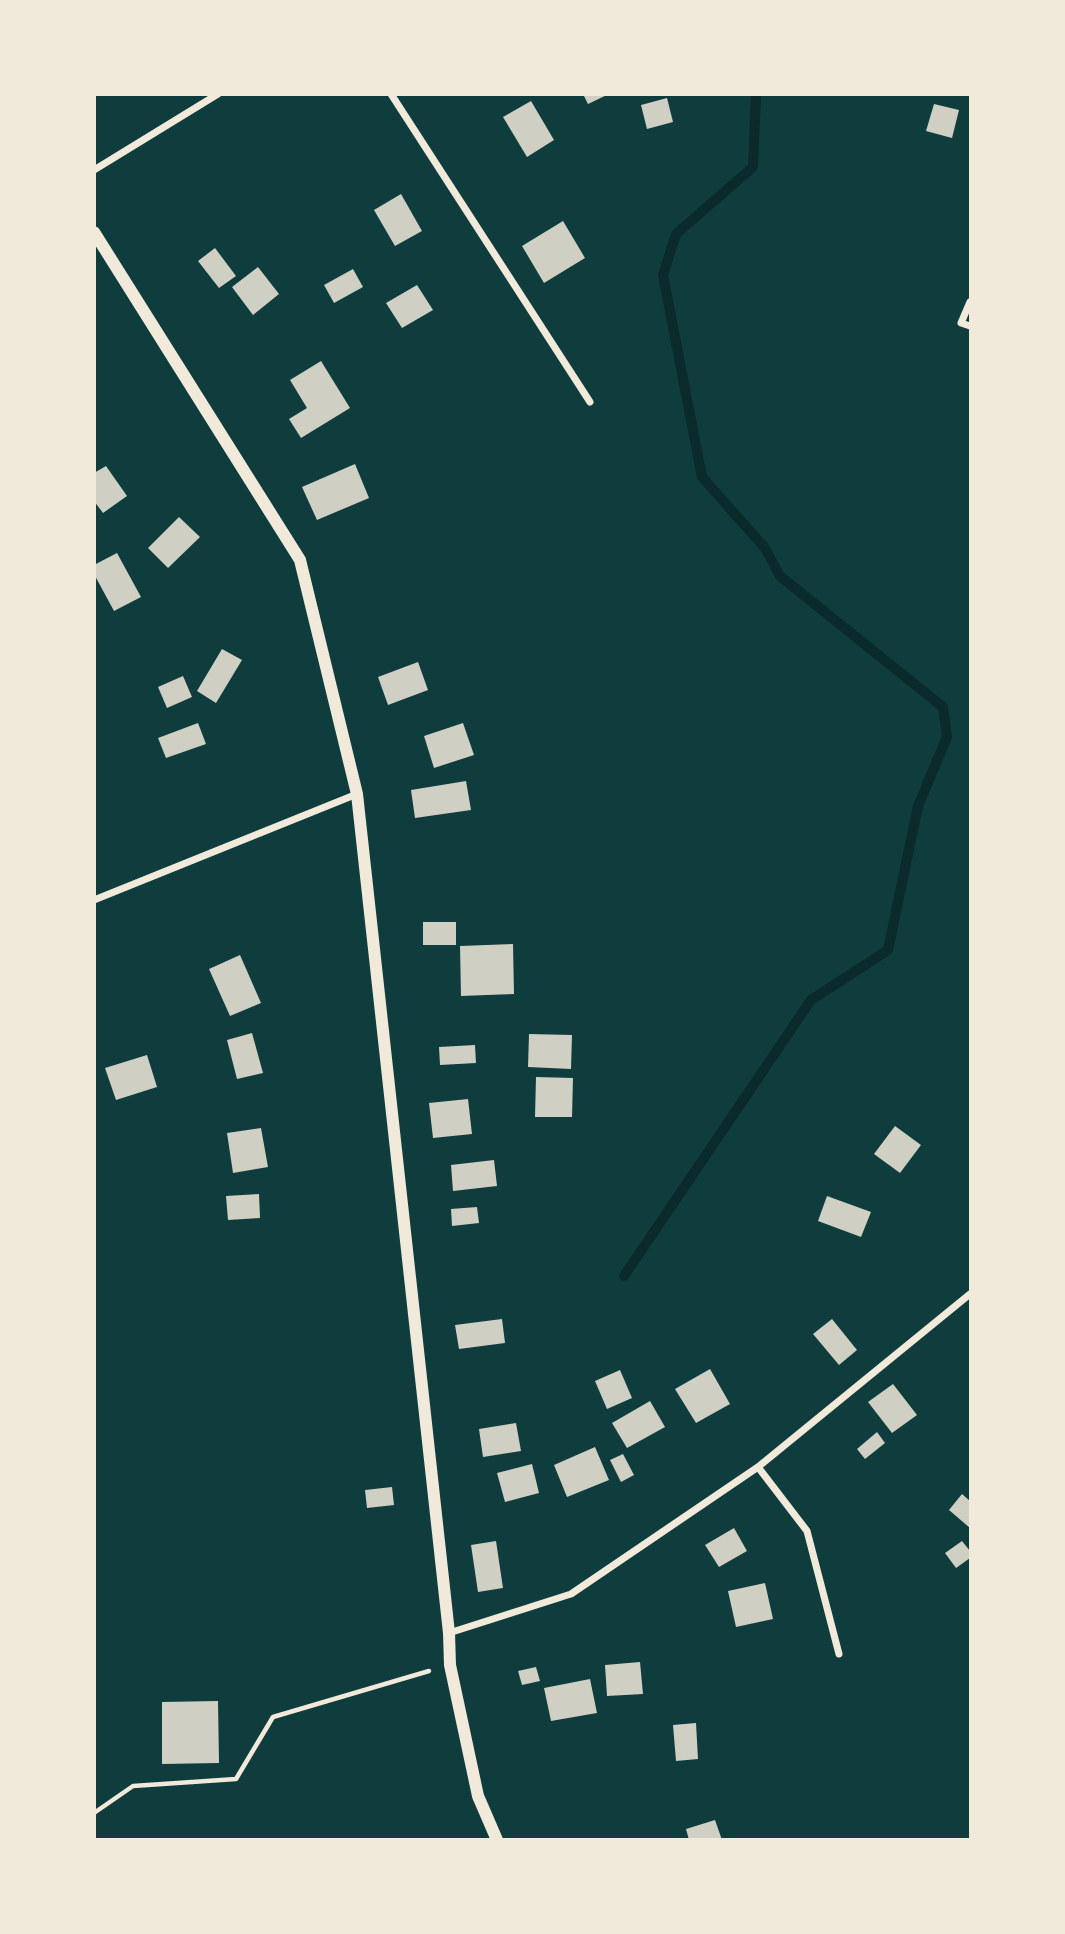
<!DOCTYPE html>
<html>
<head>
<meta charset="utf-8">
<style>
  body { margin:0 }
  #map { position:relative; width:1065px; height:1934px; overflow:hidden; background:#0f3d3e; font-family:"Nunito Sans",sans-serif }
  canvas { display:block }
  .frame { position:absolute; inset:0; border:96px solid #f1e9da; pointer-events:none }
</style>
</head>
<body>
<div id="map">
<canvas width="1065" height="1934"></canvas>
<div class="frame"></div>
</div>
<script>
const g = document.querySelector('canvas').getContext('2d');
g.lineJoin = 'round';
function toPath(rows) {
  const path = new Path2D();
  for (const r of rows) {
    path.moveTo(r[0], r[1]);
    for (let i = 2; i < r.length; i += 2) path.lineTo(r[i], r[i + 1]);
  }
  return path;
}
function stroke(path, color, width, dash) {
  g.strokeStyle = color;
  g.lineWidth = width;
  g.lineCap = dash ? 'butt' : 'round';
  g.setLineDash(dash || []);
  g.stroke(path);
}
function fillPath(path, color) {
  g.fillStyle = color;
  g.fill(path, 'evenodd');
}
const stream = toPath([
  [624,1276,811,1000,888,950,918,806,947,737,943,707,780,576,765,548,702,477,663,275,676,234,753,167,756,94]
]);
const building = toPath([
  [583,94,609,94,588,104],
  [667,98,673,122,647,129,641,105],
  [531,101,554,140,527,157,503,117],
  [934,104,959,110,952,138,926,131],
  [401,194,422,231,395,246,374,210],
  [563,221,585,258,544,283,522,246],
  [215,248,236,276,219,288,198,261],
  [258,267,279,294,253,315,232,287],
  [353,269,363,287,334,303,324,285],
  [417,285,433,310,402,328,386,303],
  [321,361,350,408,301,438,289,419,307,408,290,380],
  [355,464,369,498,317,520,302,487],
  [106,466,127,496,103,513,94,501,94,473],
  [179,517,200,537,168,568,148,548],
  [117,553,141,597,114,611,94,574,94,565],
  [222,649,242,660,216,703,197,691],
  [418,662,428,690,388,705,378,677],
  [183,676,192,697,167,708,158,687],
  [198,723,206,744,166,758,158,738],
  [463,723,474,755,434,768,424,736],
  [466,781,471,810,415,818,411,790],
  [423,922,456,922,456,945,423,945],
  [513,944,514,994,461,996,460,946],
  [240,955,261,1003,230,1016,209,969],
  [252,1033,263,1073,237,1079,227,1040],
  [529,1034,572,1035,571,1069,528,1067],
  [475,1045,476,1063,440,1065,439,1047],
  [147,1055,157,1087,116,1100,105,1068],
  [536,1077,573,1078,572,1117,535,1117],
  [468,1099,472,1134,433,1138,429,1103],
  [895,1126,921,1145,900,1173,874,1154],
  [261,1128,268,1167,233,1173,227,1133],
  [494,1160,497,1186,453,1191,451,1165],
  [259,1194,260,1218,228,1220,226,1196],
  [827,1196,871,1212,861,1237,818,1221],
  [477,1207,479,1223,452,1226,451,1209],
  [502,1319,505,1343,459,1349,455,1325],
  [832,1319,857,1350,839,1365,813,1334],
  [710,1369,730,1404,696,1423,675,1389],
  [620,1370,632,1398,607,1409,595,1381],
  [893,1384,917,1415,892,1433,868,1402],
  [650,1401,665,1427,627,1448,612,1423],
  [516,1423,521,1451,483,1457,479,1429],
  [877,1432,885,1443,865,1459,857,1449],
  [595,1447,609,1480,567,1497,554,1465],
  [623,1454,634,1475,621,1482,610,1460],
  [532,1464,539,1493,505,1502,497,1473],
  [392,1487,394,1505,367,1508,365,1490],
  [962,1494,970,1501,970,1528,949,1510],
  [734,1528,747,1551,719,1567,705,1545],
  [496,1541,503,1588,478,1592,471,1545],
  [962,1541,970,1551,970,1558,956,1568,945,1553],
  [765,1583,773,1619,736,1627,728,1591],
  [640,1662,643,1694,607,1696,605,1665],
  [536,1667,540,1681,522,1685,518,1671],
  [590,1679,597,1713,551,1721,544,1688],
  [218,1701,219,1763,162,1764,162,1702],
  [696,1723,698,1759,676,1761,673,1725],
  [715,1820,722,1840,689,1840,686,1829]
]);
const path = toPath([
  [94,1813,133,1786,236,1779,273,1717,429,1671]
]);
const minor = toPath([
  [391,94,590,402],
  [94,170,218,94],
  [970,302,961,323,970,326],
  [94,900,357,794],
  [758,1467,807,1531,839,1654],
  [449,1633,571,1594,758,1467,970,1294]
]);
const tertiary = toPath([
  [94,232,300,560,357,794,449,1633,450,1665,478,1796,497,1840]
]);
stroke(stream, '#0a2a2b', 10);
fillPath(building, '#cfcfc3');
stroke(path, '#f1e9da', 4.5);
stroke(minor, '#f1e9da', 7);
stroke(tertiary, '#f1e9da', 12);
</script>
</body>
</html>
